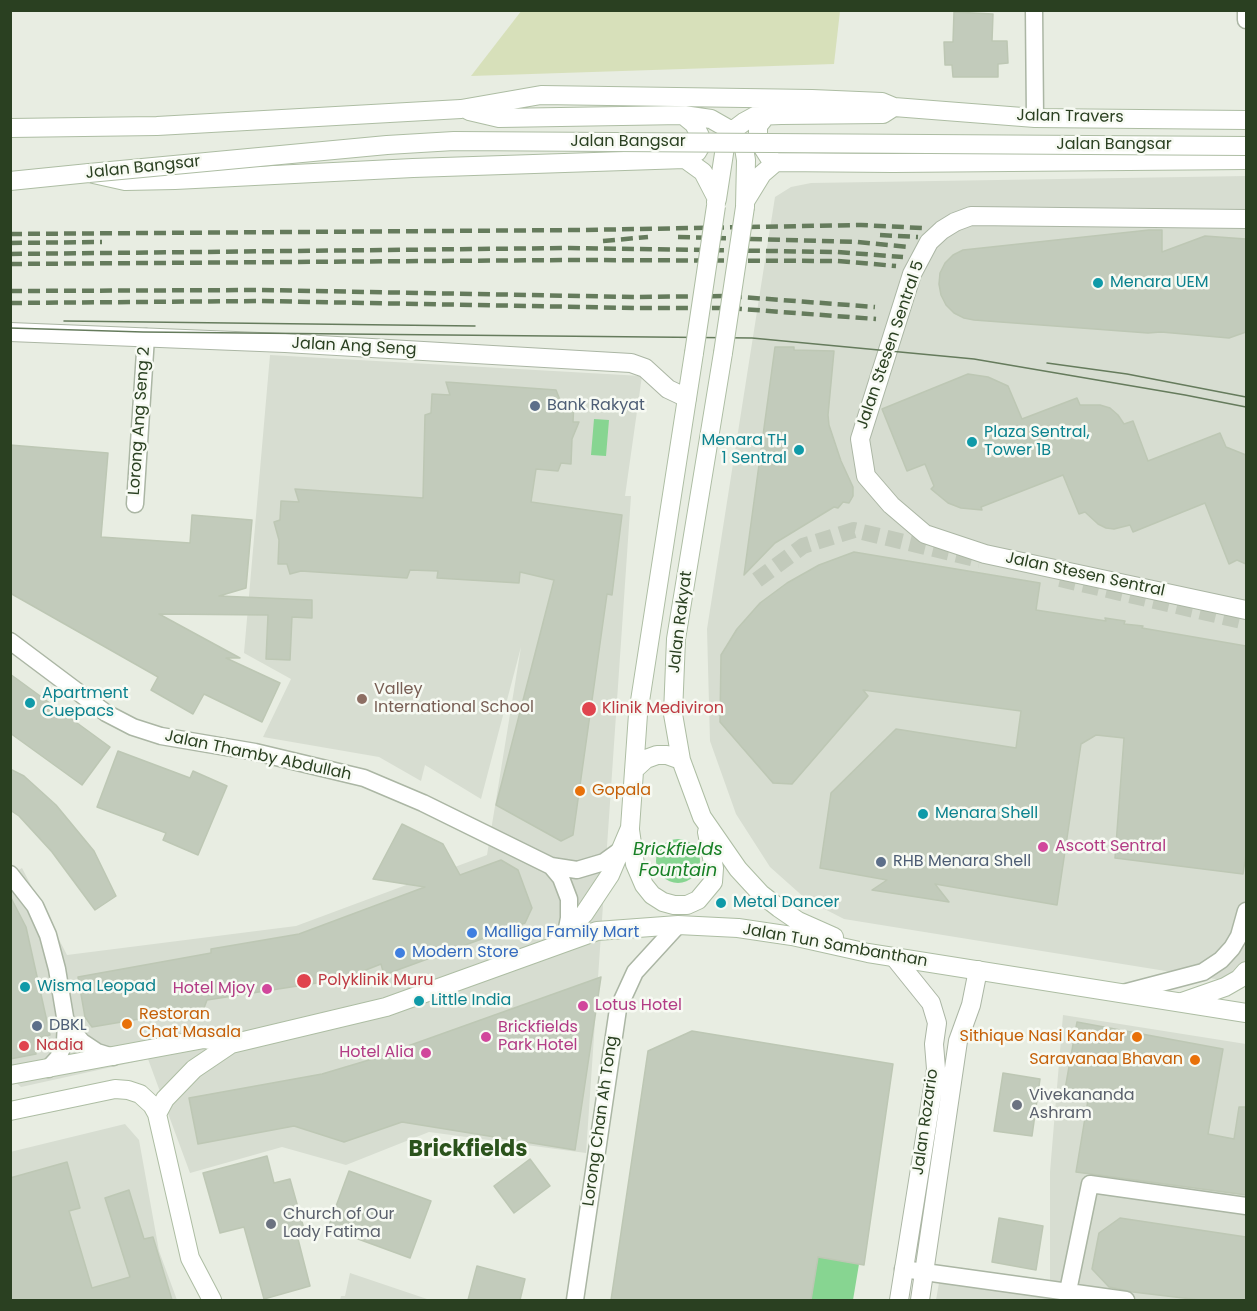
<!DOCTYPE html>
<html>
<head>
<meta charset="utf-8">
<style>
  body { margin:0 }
  #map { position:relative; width:1257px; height:1311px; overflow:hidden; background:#e8ede2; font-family:Poppins,sans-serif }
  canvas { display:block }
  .frame { position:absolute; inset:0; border:12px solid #2a4021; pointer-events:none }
</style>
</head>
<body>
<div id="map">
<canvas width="1257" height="1311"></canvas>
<div class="frame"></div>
</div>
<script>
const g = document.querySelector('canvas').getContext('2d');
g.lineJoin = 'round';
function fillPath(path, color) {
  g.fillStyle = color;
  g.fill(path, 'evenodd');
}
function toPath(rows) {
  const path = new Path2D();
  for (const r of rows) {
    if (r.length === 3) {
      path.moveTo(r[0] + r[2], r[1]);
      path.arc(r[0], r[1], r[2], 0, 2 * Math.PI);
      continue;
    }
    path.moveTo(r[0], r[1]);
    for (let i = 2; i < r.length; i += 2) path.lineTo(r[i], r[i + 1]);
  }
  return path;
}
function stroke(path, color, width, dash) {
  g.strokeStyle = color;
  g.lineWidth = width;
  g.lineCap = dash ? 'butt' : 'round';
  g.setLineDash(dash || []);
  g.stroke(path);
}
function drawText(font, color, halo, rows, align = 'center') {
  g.font = font + ' Poppins,sans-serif';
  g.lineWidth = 5;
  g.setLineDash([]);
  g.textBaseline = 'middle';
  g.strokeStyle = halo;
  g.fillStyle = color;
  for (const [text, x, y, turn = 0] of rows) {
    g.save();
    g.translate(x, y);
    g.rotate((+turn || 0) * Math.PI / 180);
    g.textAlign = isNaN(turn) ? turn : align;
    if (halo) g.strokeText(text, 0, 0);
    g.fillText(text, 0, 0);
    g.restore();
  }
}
const built = toPath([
  [1246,176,1246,984,844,919,807,900,770,867,736,814,710,741,707,629,775,197,791,187,811,183],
  [270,355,642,376,625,496,631,496,586,1153,429,1132,346,1165,282,1147,190,1173,148,1059,21,1087,11,1078,11,875,22,868,67,955,296,926,487,855,521,647,481,799,425,765,421,781,379,757,263,737,291,679,244,653],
  [1063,1015,1246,1044,1246,1300,1131,1300,1050,1294,1050,1172],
  [125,1124,139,1140,159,1251,177,1300,11,1300,10,1152],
  [350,1273,430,1300,340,1300,341,1296,345,1296],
  [939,1283,1066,1300,936,1300]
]);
const green = toPath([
  [522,10,840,10,840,11,834,64,471,76]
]);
const water = toPath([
  [594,419,609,420,606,456,591,455],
  [678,861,22],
  [818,1257,859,1264,853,1300,811,1300]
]);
const building = toPath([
  [954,12,993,14,992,41,1007,41,1008,63,998,64,998,77,953,77,952,65,945,65,944,42,953,42,954,12],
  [1149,230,1162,230,1162,252,1205,236,1246,239,1246,332,1229,338,1161,332,1148,333,974,320,964,318,954,313,946,305,941,295,939,284,940,273,945,263,953,255,963,250,1149,230],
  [775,347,794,347,794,350,834,351,828,415,829,425,841,461,853,487,853,496,849,503,843,502,838,508,834,507,775,543,744,575,775,347],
  [968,374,988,377,1008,386,1022,419,1077,398,1080,405,1100,405,1110,408,1118,415,1124,424,1133,421,1148,461,1220,433,1226,447,1246,455,1246,564,1237,560,1229,564,1205,503,1133,532,1130,525,1114,529,1106,528,1098,524,1085,512,1079,514,1063,475,981,507,982,510,961,508,948,503,931,489,934,486,925,464,907,471,882,409,968,374],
  [446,382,556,390,560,400,574,401,573,422,579,422,572,439,571,464,561,463,558,471,536,469,531,502,622,515,612,595,607,594,573,835,561,841,496,805,554,580,520,572,519,583,437,578,438,571,410,570,407,578,301,571,290,574,287,564,278,564,279,540,274,522,280,520,281,501,299,502,295,489,423,498,425,415,431,413,432,394,450,395,446,382],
  [10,445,108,453,101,537,190,543,192,515,252,520,246,588,219,596,312,600,312,618,292,617,290,660,266,659,268,615,159,614,240,658,226,658,280,683,262,722,204,694,193,714,151,690,158,677,10,593,10,445],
  [854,552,1040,583,1036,610,1106,621,1105,618,1125,621,1124,624,1143,626,1142,628,1246,646,1246,854,1243,874,1115,858,1124,738,1096,735,1081,744,1057,905,935,884,949,902,872,890,887,880,820,868,831,793,896,729,1016,748,1021,711,863,690,868,696,792,784,773,783,720,722,721,655,737,629,760,603,787,583,819,565,854,552],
  [10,674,110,747,82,785,10,733,10,674],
  [118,751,190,778,193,771,227,786,198,855,163,840,166,833,97,807,118,751],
  [10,769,24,776,56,805,94,851,116,896,95,910,52,852,19,816,10,810,10,769],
  [402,824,443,844,460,875,501,860,518,870,532,908,525,923,384,975,381,964,343,979,207,1000,204,1008,92,1027,85,1017,78,977,211,953,211,949,299,934,425,887,373,879,402,824],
  [10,896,26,927,50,1035,34,1039,36,1054,10,1059,10,896],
  [601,977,575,1150,402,1122,344,1142,294,1126,198,1144,189,1098,322,1074,406,1049,405,1047,601,977],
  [1077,1022,1223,1049,1208,1134,1234,1139,1239,1107,1246,1107,1246,1195,1076,1172,1088,1100,1064,1095,1077,1022],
  [692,1031,893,1064,864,1265,818,1257,811,1300,611,1300,648,1051,692,1031],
  [1003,1073,1040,1079,1032,1136,994,1131,1003,1073],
  [267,1156,274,1183,290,1179,306,1236,298,1239,310,1286,264,1299,244,1227,220,1233,203,1173,267,1156],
  [530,1159,550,1186,514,1213,494,1186,530,1159],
  [67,1162,80,1208,69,1211,92,1288,130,1277,105,1198,129,1190,144,1239,153,1237,172,1300,10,1300,10,1178,67,1162],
  [349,1171,431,1201,410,1258,328,1228,349,1171],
  [999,1218,1043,1226,1036,1270,992,1262,999,1218],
  [1120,1218,1246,1237,1246,1300,1200,1300,1133,1292,1109,1287,1092,1269,1099,1233,1120,1218],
  [477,1266,525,1279,520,1300,468,1300,477,1266]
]);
const minorTunnel = toPath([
  [1060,579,1246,622],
  [757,580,803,546,854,530,980,560]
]);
const minor = toPath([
  [1034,10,1035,118],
  [1246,10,1246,20],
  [135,504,146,337],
  [10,641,106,713,133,727,161,736,255,752,364,778,423,803,551,866,577,870,604,862,622,849],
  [551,866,561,878,569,899,569,918,566,933],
  [10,874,35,906,48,935,57,969,66,1023,65,1041,58,1058,48,1069],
  [1123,993,1203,972,1221,960,1232,948,1239,936,1246,911],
  [66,1023,82,1042,97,1052,113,1057],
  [903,1269,1126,1300],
  [1068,1291,1090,1184,1246,1206],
  [575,1300,618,1009,635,972,678,925]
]);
const tertiary = toPath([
  [1246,219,971,216,955,222,942,230,929,242,912,274,860,439,866,476,891,505,925,534,985,554,1246,610],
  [10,332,285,343,631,363,645,368,668,389,687,398],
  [894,957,931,1003,937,1023,934,1044,936,1069,899,1300],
  [920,1300,958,1041,971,1005,978,970]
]);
const secondary = toPath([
  [469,111,499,118,683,115,711,119,732,131,744,148,746,160,745,207],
  [766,116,758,126,758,140,770,159,776,162,893,163,1246,160],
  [10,128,157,126,461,109,541,95,812,99,882,102,894,107,1035,118,1246,120],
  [685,159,703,172,717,199,716,202],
  [10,181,89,173,125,181,175,180,413,168,685,159,697,152,700,147,700,136,694,124,683,115],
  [717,199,725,147,728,137,732,131,744,122,755,116,781,115,883,114,894,107],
  [746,200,762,174,776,162],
  [723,353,676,639,673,714,681,760,702,817,738,869,761,894,779,908,798,921,834,937],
  [634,770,646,759,657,755,667,755,681,760],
  [630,830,635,864,644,885,652,895,663,902,674,905,687,905,698,900,713,882,714,868,707,832],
  [556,942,584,914,610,875,630,828,638,714,694,353],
  [1182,1002,1225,987,1239,979,1246,971],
  [10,1075,204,1039,231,1044,386,1007,597,931,678,925,738,928,792,936,868,953,1246,1013],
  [10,1111,115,1089,128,1090,140,1094,152,1105,157,1114,190,1258,212,1300],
  [157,1114,165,1099,194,1069,231,1044]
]);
const tram = toPath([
  [64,321,475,326],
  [10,328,143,332,752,338,974,359,1185,395,1246,407],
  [1047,363,1127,374,1246,397]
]);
const rail = toPath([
  [10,234,581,230,861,225,922,228],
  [880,235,918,237],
  [678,237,857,242,909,247],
  [603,241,648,237],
  [10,243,102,242],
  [10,254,570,248,837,252,903,257],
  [10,264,574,260,838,261,896,266],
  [10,291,261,290,635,297,728,296,875,307],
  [10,303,260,301,636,308,728,308,876,319]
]);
const secondaryBridge = toPath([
  [89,173,387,145,454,141,1246,146],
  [694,353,716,206],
  [723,353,745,207]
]);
const markers = [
  [1098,283,6,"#0f9aa8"],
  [535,406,6,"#5c6f8a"],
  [972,442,6,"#0f9aa8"],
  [799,450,6,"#0f9aa8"],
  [362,699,6,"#8d6e63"],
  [30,703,6,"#0f9aa8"],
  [589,709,8,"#e0444e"],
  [580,791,6,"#e8710a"],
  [923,814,6,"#0f9aa8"],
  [1043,847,6,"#d1479c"],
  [881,862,6,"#5c6f8a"],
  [721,903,6,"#0f9aa8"],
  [472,933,6,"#3f7fe0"],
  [400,953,6,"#3f7fe0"],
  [304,981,8,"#e0444e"],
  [25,987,6,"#0f9aa8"],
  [267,989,6,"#d1479c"],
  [419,1001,6,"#0f9aa8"],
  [583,1006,6,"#d1479c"],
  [127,1024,6,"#e8710a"],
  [37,1026,6,"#5c6f8a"],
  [486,1037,6,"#d1479c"],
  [1137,1037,6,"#e8710a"],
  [24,1046,6,"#e0444e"],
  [426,1053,6,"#d1479c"],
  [1195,1060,6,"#e8710a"],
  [1017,1105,6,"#6b7280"],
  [271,1224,6,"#6b7280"]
];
const streetNames = [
  ["Jalan Travers",1070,117,1],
  ["Jalan Bangsar",628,142],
  ["Jalan Bangsar",1114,145],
  ["Jalan Bangsar",143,168,-6],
  ["Jalan Stesen Sentral 5",891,345,-71],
  ["Jalan Ang Seng",354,347,3],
  ["Lorong Ang Seng 2",140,421,-86],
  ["Jalan Stesen Sentral",1085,575,12],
  ["Jalan Rakyat",681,622,-83],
  ["Jalan Thamby Abdullah",258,756,12],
  ["Jalan Tun Sambanthan",835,946,10],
  ["Lorong Chan Ah Tong",601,1121,-82],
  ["Jalan Rozario",926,1122,-82]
];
const cultureNames = [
  ["Menara UEM",1110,283],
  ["Plaza Sentral,",984,433],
  ["Tower 1B",984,451],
  ["Menara TH",787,441,"right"],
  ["1 Sentral",787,459,"right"],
  ["Apartment",42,694],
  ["Cuepacs",42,712],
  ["Menara Shell",935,814],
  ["Metal Dancer",733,903],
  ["Wisma Leopad",37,987],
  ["Little India",431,1001]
];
const serviceNames = [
  ["Bank Rakyat",547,406],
  ["RHB Menara Shell",893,862],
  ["DBKL",49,1026]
];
const educationNames = [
  ["Valley",374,690],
  ["International School",374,708]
];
const healthNames = [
  ["Klinik Mediviron",602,709],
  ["Polyklinik Muru",318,981],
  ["Nadia",36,1046]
];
const foodNames = [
  ["Gopala",592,791],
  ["Restoran",139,1015],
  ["Chat Masala",139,1033],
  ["Sithique Nasi Kandar",1125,1037,"right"],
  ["Saravanaa Bhavan",1183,1060,"right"]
];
const hotelNames = [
  ["Ascott Sentral",1055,847],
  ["Hotel Mjoy",255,989,"right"],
  ["Lotus Hotel",595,1006],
  ["Brickfields",498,1028],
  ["Park Hotel",498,1046],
  ["Hotel Alia",414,1053,"right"]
];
const shopNames = [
  ["Malliga Family Mart",484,933],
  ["Modern Store",412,953]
];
const worshipNames = [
  ["Vivekananda",1029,1096],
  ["Ashram",1029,1114],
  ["Church of Our",283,1215],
  ["Lady Fatima",283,1233]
];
const waterNames = [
  ["Brickfields",678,850],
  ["Fountain",678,871]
];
const districtNames = [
  ["Brickfields",468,1150]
];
fillPath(built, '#d7ddd1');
fillPath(green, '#d7e0ba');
fillPath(water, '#87d591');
fillPath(building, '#c2cbbb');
stroke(building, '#bdc7b4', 1.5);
stroke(minorTunnel, '#c2cabb', 16, [16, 8]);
stroke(minor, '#abb6a4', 19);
stroke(tertiary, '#abb6a4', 20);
stroke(secondary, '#adbda3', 20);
stroke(minor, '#fff', 16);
stroke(tertiary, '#fff', 18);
stroke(secondary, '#fff', 18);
stroke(tram, '#657b5c', 1.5);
stroke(rail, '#657b5c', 4.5, [12, 6]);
stroke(secondaryBridge, '#adbda3', 20, []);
stroke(secondaryBridge, '#fff', 18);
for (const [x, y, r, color] of markers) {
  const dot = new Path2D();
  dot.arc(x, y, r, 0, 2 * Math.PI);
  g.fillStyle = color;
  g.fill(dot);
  stroke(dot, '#f7faf3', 2);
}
drawText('16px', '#2a4021', '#f7faf3', streetNames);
drawText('16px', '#0d838f', '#f7faf3', cultureNames, 'left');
drawText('16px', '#4e5e75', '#f7faf3', serviceNames, 'left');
drawText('16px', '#785e54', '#f7faf3', educationNames, 'left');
drawText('16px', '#be3a42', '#f7faf3', healthNames, 'left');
drawText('16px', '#c56008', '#f7faf3', foodNames, 'left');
drawText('16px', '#b23c85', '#f7faf3', hotelNames, 'left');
drawText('16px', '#366cbe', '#f7faf3', shopNames, 'left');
drawText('16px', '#5b616d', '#f7faf3', worshipNames, 'left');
drawText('italic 18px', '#178025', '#f7faf3', waterNames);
drawText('bold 22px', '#2b531c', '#f7faf3', districtNames);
</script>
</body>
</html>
